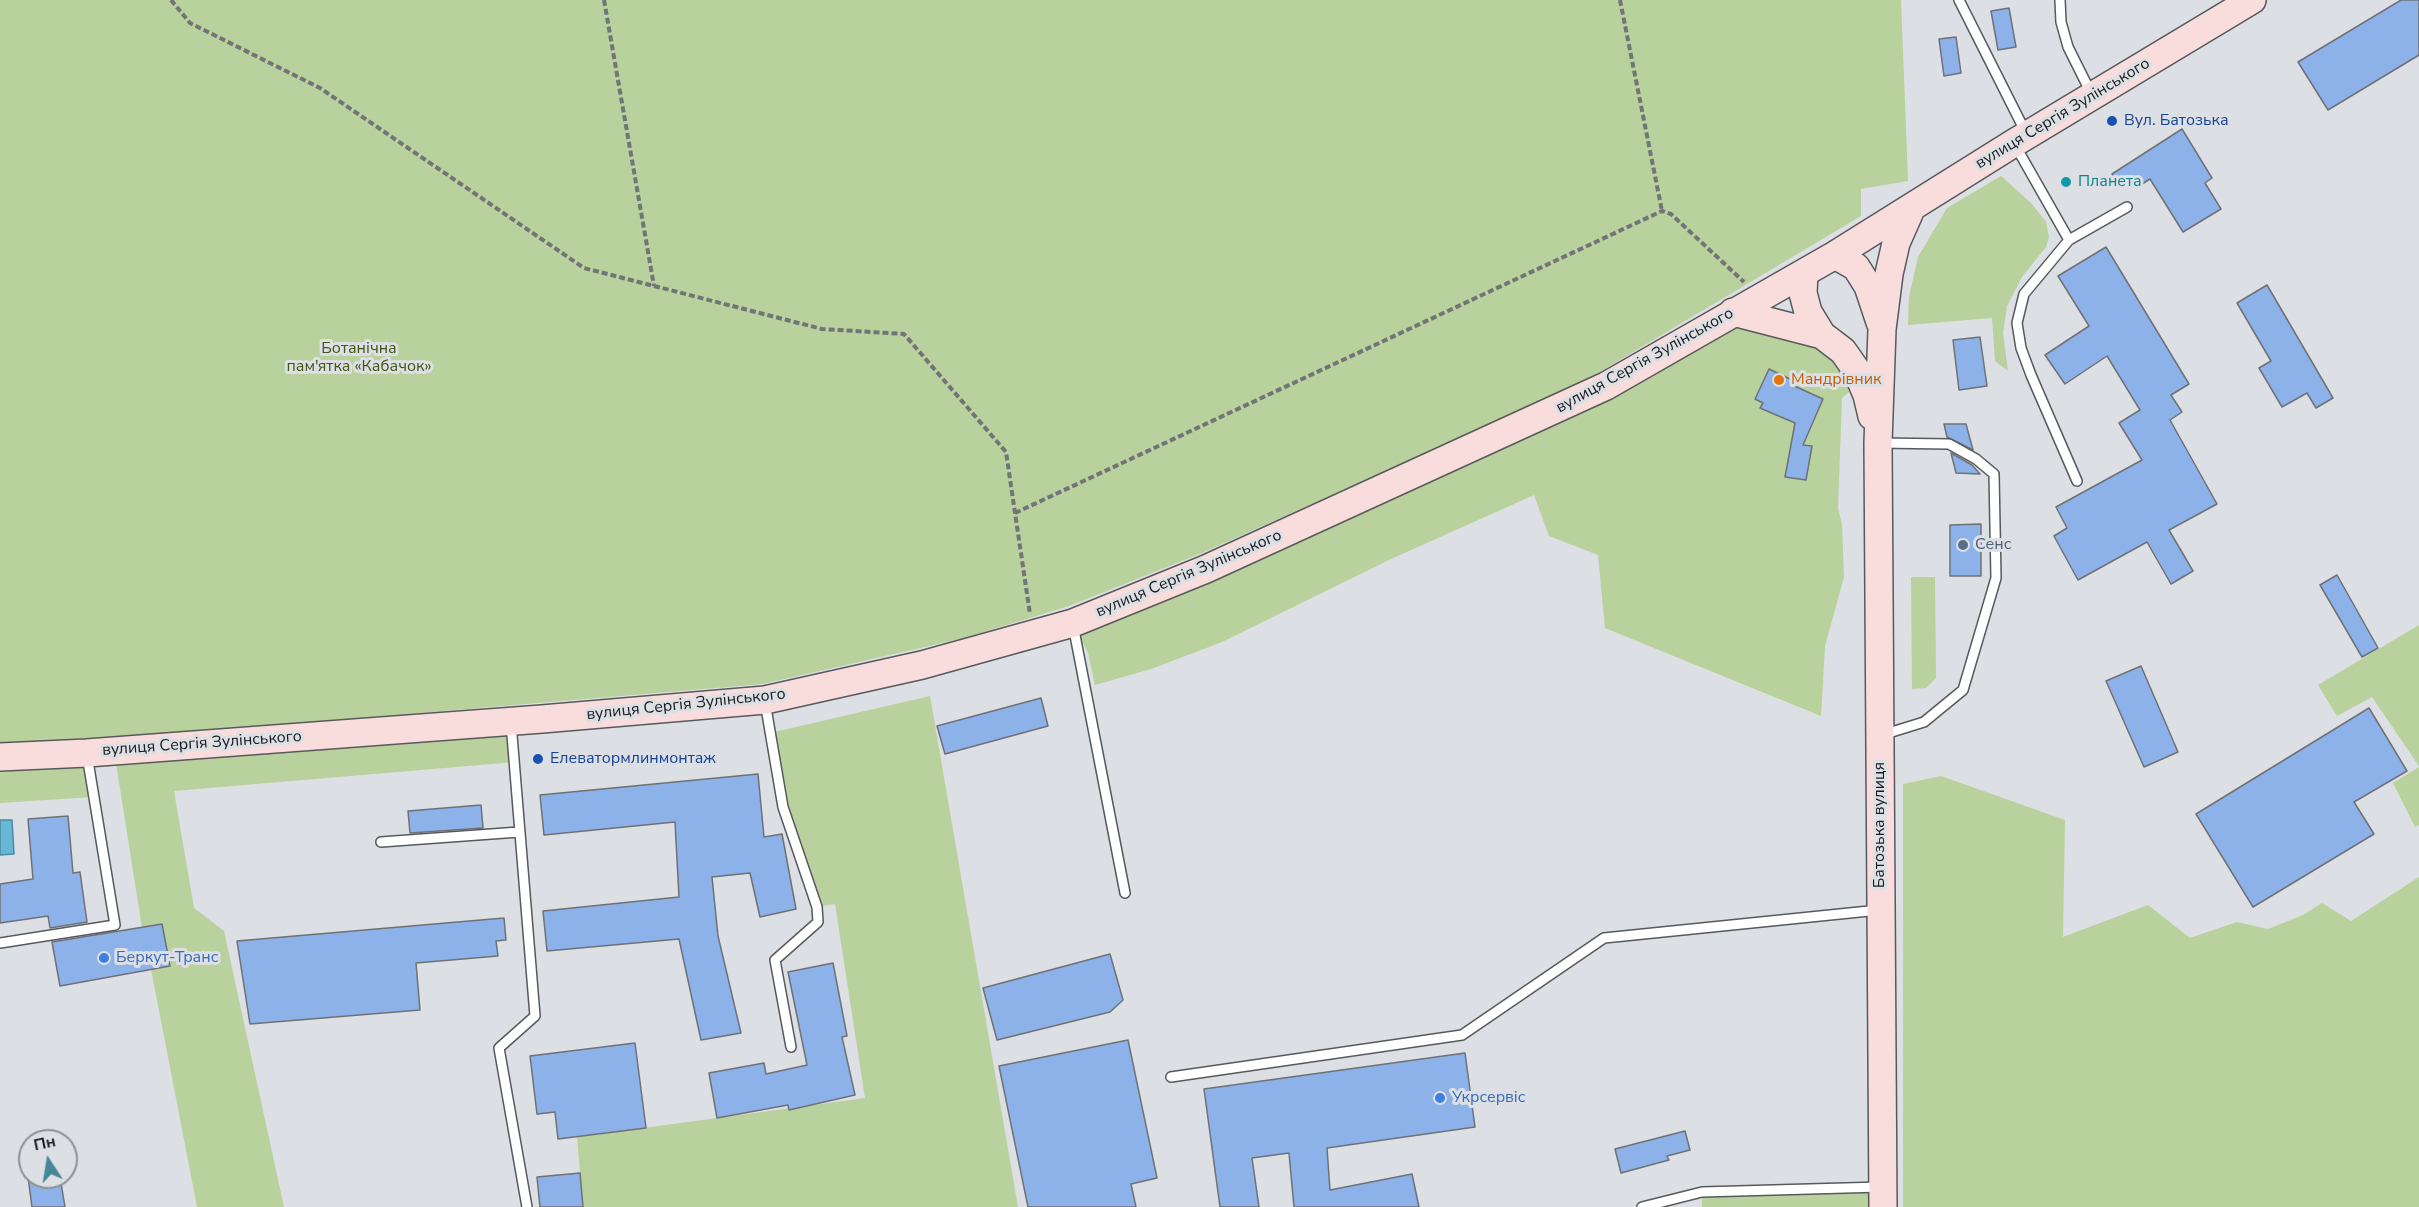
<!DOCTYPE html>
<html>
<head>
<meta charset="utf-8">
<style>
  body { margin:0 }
  #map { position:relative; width:2419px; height:1207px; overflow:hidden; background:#dcdfe3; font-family:"Nunito Sans",sans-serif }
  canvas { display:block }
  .north { position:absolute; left:18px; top:1129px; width:60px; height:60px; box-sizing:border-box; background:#dcdfe3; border:2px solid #8e9093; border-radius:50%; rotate:348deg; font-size:16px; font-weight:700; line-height:24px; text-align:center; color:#191a1c }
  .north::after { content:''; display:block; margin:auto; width:21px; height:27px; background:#47879a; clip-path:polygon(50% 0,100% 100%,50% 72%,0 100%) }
</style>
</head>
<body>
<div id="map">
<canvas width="2419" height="1207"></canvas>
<div class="north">Пн</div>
</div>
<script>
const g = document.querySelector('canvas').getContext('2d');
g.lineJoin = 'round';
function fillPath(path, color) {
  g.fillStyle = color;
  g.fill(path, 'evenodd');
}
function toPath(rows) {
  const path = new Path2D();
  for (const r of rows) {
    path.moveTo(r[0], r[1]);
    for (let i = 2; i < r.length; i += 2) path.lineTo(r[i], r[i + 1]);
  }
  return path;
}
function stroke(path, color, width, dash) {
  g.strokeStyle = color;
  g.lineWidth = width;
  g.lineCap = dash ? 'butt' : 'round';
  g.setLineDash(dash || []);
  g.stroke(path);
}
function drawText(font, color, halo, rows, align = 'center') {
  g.font = font + ' "Nunito Sans",sans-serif';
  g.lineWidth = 6;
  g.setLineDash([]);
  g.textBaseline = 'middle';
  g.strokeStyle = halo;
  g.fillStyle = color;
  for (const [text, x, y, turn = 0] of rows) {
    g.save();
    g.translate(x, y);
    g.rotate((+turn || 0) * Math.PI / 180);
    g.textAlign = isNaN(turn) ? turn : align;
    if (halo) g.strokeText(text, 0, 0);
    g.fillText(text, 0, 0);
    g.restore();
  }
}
const green = toPath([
  [0,0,1901,0,1908,181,1861,189,1861,216,1598,373,1546,399,1202,553,1069,606,964,638,763,684,88,741,0,744],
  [2001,176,2031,203,2046,222,2049,237,2046,247,2022,277,2007,306,2003,333,2008,371,1995,361,1992,318,1908,325,1909,297,1918,257,1947,208],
  [1733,312,1822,335,1853,389,1842,398,1838,508,1842,525,1844,577,1825,646,1821,716,1605,628,1598,555,1549,536,1534,495,1391,559,1222,642,1151,669,1095,685,1088,653,1073,623],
  [1911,577,1935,577,1936,678,1926,688,1912,689],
  [2419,625,2419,766,2372,697,2337,716,2318,685],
  [930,696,1018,1207,583,1207,577,1137,865,1098,835,904,817,907,783,807,770,733],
  [512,734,515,762,174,791,194,908,224,931,284,1207,197,1207,151,969,170,966,162,924,142,928,116,763],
  [87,753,94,797,0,803,0,757],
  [2419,767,2419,825,2415,827,2393,783],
  [1941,776,2065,820,2063,937,2148,905,2190,938,2237,922,2268,929,2303,915,2322,903,2351,921,2419,877,2419,1207,1903,1207,1903,784],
  [1883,1187,1883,1207,1702,1207,1702,1192]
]);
const water = toPath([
  [0,820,12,820,14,854,0,855,0,820]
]);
const building = toPath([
  [2401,0,2419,0,2419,55,2328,110,2298,62,2401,0],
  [2009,8,2016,47,1998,50,1991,11,2009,8],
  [1956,37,1961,73,1944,76,1939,39,1956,37],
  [2182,129,2212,178,2205,183,2221,209,2183,232,2150,179,2136,188,2131,180,2120,186,2112,174,2182,129],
  [2106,247,2189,384,2171,395,2182,412,2170,420,2217,504,2169,530,2193,571,2171,584,2147,542,2078,580,2054,536,2067,528,2056,507,2142,460,2119,423,2140,410,2107,356,2065,384,2045,355,2089,326,2058,276,2106,247],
  [2267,285,2333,398,2316,408,2307,393,2282,407,2259,368,2271,361,2237,303,2267,285],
  [1980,337,1987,386,1959,390,1953,340,1980,337],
  [1769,369,1792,380,1790,384,1823,399,1803,445,1812,446,1806,480,1785,477,1795,423,1760,408,1763,403,1755,399,1769,369],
  [1944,424,1966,424,1973,450,1947,437,1944,424],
  [1951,453,1972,465,1980,474,1956,473,1951,453],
  [1981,524,1981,576,1950,576,1950,525,1981,524],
  [2337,575,2378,648,2362,657,2320,585,2337,575],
  [2141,666,2178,752,2144,767,2106,681,2141,666],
  [1041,698,1048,726,945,754,937,726,1041,698],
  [2369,708,2407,771,2354,802,2374,834,2253,907,2196,814,2369,708],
  [758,774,764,837,782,834,796,909,760,917,750,873,712,877,718,936,741,1033,701,1040,679,939,547,951,543,911,679,897,675,822,544,835,540,795,758,774],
  [481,805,483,828,410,833,408,811,481,805],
  [68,816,73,873,80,872,87,922,50,928,48,916,0,923,0,884,33,879,28,819,68,816],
  [504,918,506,940,496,941,498,956,416,963,420,1010,250,1024,237,941,504,918],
  [162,924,170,966,60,986,52,942,162,924],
  [1110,954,1123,1000,1110,1012,997,1040,983,988,1110,954],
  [833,963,847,1036,842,1037,855,1095,789,1110,788,1105,717,1118,709,1073,764,1063,766,1074,807,1065,788,972,833,963],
  [1128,1040,1157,1178,1131,1184,1136,1207,1028,1207,999,1066,1128,1040],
  [635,1043,646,1128,558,1139,555,1112,537,1114,530,1056,635,1043],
  [1465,1053,1475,1127,1327,1148,1330,1190,1412,1174,1419,1207,1294,1207,1289,1153,1252,1158,1259,1207,1220,1207,1204,1089,1465,1053],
  [1685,1131,1690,1150,1667,1156,1669,1160,1621,1173,1615,1149,1685,1131],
  [580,1173,583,1207,540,1207,537,1177,580,1173],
  [28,1177,60,1177,65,1207,32,1207,28,1177]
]);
const path = toPath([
  [171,0,190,23,320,88,584,268,822,329,904,334,1006,452,1030,614],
  [604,0,654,286],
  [1620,0,1662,211],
  [1015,513,1662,211,1671,214,1744,282]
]);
const lane = toPath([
  [1959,0,2026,133],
  [2060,0,2061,22,2068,47,2091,93],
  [2015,145,2069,240],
  [1879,443,1949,444,1976,459,1994,474,1996,578,1963,690,1924,722,1882,735],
  [2077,481,2031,375,2021,348,2017,323,2024,294,2069,240,2127,207],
  [1073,625,1125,893],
  [765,702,783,807,817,907,818,922,775,960,791,1047],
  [511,723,535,1016,499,1048,527,1207],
  [381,842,519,832],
  [0,943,115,925,87,755],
  [1171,1077,1462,1035,1604,938,1879,910],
  [1642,1207,1702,1192,1881,1187]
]);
const secondary = toPath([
  [1835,255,1856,267,1868,286,1880,322],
  [1804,273,1803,293,1808,312,1822,335,1843,351,1857,371,1867,395,1872,416],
  [1733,312,1822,335],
  [0,757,87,753,542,719,765,700,922,665,1073,623,1206,569,1606,386,1835,255,2014,143,2252,0],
  [1883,1207,1878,443,1882,329,1889,274,1896,243,1911,209]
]);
const markers = [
  [2112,121,6,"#1a4fb4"],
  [2066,182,6,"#0f9aa8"],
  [1779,380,6,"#e8710a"],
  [1963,545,6,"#5c6f8a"],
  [538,759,6,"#1a4fb4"],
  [104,958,6,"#3f7fe0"],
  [1440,1098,6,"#3f7fe0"]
];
const streetNames = [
  ["вулиця Сергія Зулінського",2063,114,-31],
  ["вулиця Сергія Зулінського",1645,361,-29],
  ["вулиця Сергія Зулінського",1189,574,-23],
  ["вулиця Сергія Зулінського",686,705,-6],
  ["вулиця Сергія Зулінського",202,744,-4],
  ["Батозька вулиця",1880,825,-90]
];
const transitNames = [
  ["Вул. Батозька",2124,121],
  ["Елеватормлинмонтаж",550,759]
];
const cultureNames = [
  ["Планета",2078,182]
];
const parkNames = [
  ["Ботанічна",359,349],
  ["пам'ятка «Кабачок»",359,367]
];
const foodNames = [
  ["Мандрівник",1791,380]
];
const serviceNames = [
  ["Сенс",1975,545]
];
const shopNames = [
  ["Беркут-Транс",116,958],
  ["Укрсервіс",1452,1098]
];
fillPath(green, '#b9d19c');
fillPath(water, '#67b8d7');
stroke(water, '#50899f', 1.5);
fillPath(building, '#8db2ea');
stroke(building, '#6f7175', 1.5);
stroke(lane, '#57595d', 12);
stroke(secondary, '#57595d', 30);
stroke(path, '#727477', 4, [6, 3]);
stroke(lane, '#fff', 9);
stroke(secondary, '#f9dddc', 27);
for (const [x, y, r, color] of markers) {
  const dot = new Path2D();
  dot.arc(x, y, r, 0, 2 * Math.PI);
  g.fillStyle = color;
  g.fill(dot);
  stroke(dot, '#dcdfe3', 2);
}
drawText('16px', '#191a1c', '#dcdfe3', streetNames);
drawText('16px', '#164399', '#dcdfe3', transitNames, 'left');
drawText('16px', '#0d838f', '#dcdfe3', cultureNames, 'left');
drawText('16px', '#3e5714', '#dcdfe3', parkNames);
drawText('16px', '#c56008', '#dcdfe3', foodNames, 'left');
drawText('16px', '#4e5e75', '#dcdfe3', serviceNames, 'left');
drawText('16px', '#366cbe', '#dcdfe3', shopNames, 'left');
</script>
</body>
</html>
